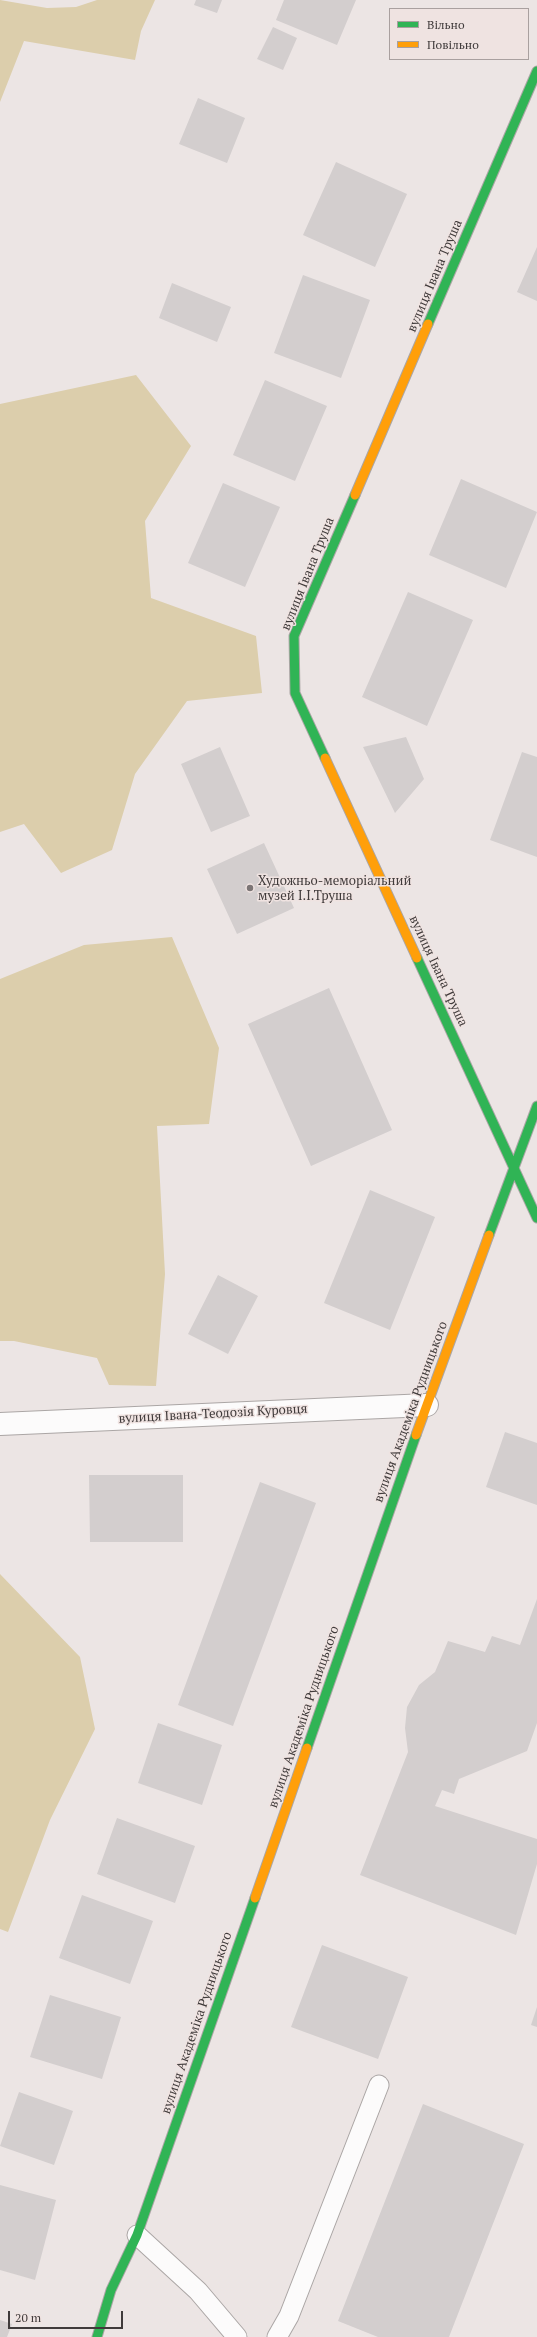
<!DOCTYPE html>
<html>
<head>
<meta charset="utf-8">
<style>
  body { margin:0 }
  #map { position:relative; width:537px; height:2337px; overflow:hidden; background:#ece5e4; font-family:"PT Serif",serif }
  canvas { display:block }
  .legend { position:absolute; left:389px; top:8px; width:140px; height:52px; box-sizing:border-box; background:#efe3e1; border:1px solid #a9a09f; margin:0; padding:5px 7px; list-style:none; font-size:12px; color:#403b3b }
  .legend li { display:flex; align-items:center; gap:8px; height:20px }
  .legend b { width:20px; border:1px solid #a9a09f }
  .scale { position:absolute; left:8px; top:2311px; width:115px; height:18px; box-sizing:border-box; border:2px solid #403b3b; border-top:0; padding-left:5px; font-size:12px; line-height:14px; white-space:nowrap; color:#403b3b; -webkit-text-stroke:3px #efe3e1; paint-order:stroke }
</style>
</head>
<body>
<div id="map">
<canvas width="537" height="2337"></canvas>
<ul class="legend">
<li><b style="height:5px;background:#30b455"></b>Вільно</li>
<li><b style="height:5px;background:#ff9f0a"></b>Повільно</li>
</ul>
<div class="scale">20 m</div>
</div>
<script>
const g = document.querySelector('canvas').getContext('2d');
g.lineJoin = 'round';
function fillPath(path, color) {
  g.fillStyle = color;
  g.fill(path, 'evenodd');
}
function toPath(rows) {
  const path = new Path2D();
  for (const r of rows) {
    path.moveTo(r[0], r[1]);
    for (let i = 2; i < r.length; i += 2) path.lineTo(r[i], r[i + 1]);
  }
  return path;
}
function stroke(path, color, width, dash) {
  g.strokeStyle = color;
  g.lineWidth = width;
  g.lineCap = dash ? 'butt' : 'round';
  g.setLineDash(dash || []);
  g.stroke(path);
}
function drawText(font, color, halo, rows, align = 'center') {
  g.font = font + ' "PT Serif",serif';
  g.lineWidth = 3;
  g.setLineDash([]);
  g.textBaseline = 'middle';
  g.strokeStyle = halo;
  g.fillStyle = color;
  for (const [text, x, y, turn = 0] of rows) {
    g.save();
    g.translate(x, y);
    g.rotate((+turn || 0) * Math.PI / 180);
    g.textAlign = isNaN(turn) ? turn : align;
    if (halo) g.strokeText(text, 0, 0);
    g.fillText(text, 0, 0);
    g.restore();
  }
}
const green = toPath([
  [0,0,47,8,76,7,97,0,155,0,141,31,135,60,24,41,0,102],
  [136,375,191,446,145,521,151,598,256,636,262,693,187,701,135,774,112,850,61,873,24,824,0,832,0,404],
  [172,937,219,1048,209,1124,157,1126,165,1274,156,1386,109,1385,97,1358,14,1341,0,1341,0,979,84,945],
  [0,1574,80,1657,95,1729,50,1820,8,1932,0,1929]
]);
const building = toPath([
  [196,0,222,0,217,13,194,5],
  [284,0,356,0,337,45,276,20],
  [273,27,297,38,283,70,257,59],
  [198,98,245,118,227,163,179,144],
  [336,162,407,194,375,267,303,235],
  [537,247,537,301,517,292],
  [303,275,370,300,341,378,274,353],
  [172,283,231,307,217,342,159,318],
  [265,380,327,406,295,481,233,455],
  [461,479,537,512,506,588,429,555],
  [223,483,280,507,245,587,188,563],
  [408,592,473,620,427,726,362,697],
  [406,737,424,779,395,813,363,747],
  [220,747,250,816,211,832,181,764],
  [522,752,537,757,537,857,490,840],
  [264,843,294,908,237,934,207,869],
  [329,988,392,1130,311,1166,248,1024],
  [370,1190,435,1217,390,1330,324,1303],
  [218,1275,258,1296,228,1354,188,1334],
  [505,1432,537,1443,537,1505,486,1487],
  [89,1475,183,1475,183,1542,90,1542],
  [260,1482,316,1503,233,1726,178,1705],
  [537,1599,537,1723,527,1751,459,1779,454,1794,442,1790,435,1806,537,1839,537,1864,516,1935,360,1875,408,1752,405,1728,407,1707,419,1685,435,1672,448,1641,485,1652,492,1636,520,1645],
  [158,1723,222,1745,202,1805,138,1783],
  [117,1818,195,1846,175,1903,97,1874],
  [82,1895,153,1921,130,1984,59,1958],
  [322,1945,408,1977,378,2059,291,2027],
  [50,1995,121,2017,102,2079,30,2057],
  [537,2007,537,2027,531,2025],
  [19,2092,73,2111,54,2165,0,2146],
  [423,2104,524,2144,449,2337,378,2337,338,2321],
  [0,2185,56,2200,35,2280,0,2270],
  [0,2320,12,2324,7,2337,0,2337]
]);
const lane = toPath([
  [137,2235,198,2291,237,2337],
  [277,2337,289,2316,379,2085]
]);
const street = toPath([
  [0,1424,427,1405]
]);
const fast = toPath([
  [428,324,537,71],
  [325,758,295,693,294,636,355,495],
  [417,958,537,1218],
  [489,1235,537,1106],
  [307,1748,416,1435],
  [97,2337,111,2290,137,2235,255,1898]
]);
const slow = toPath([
  [355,495,428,324],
  [325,758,417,958],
  [416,1435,489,1235],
  [255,1898,307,1748]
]);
const markers = [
  [250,888,4,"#7c7676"]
];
const streetNames = [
  ["вулиця Івана Труша",435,276,-67],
  ["вулиця Івана Труша",308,574,-68],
  ["вулиця Івана Труша",438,971,65],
  ["вулиця Академіка Рудницького",411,1412,-70],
  ["вулиця Івана-Теодозія Куровця",213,1414,-3],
  ["вулиця Академіка Рудницького",304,1717,-71],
  ["вулиця Академіка Рудницького",197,2023,-71]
];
const poiNames = [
  ["Художньо-меморіальний",258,881],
  ["музей І.І.Труша",258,896]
];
fillPath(green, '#dcceac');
fillPath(building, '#d3cece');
stroke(lane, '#aba6a5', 21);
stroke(street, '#aba6a5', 24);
stroke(fast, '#aba6a5', 11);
stroke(slow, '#aba6a5', 11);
stroke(lane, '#fcfbfb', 19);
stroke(street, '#fcfbfb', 22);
stroke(fast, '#30b455', 9);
stroke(slow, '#ff9f0a', 9);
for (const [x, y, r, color] of markers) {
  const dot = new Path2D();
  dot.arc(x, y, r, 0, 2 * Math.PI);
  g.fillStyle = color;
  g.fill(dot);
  stroke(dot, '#efe3e1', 1.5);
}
drawText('13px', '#403b3b', '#efe3e1', streetNames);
drawText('13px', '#403b3b', '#efe3e1', poiNames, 'left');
</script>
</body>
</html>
